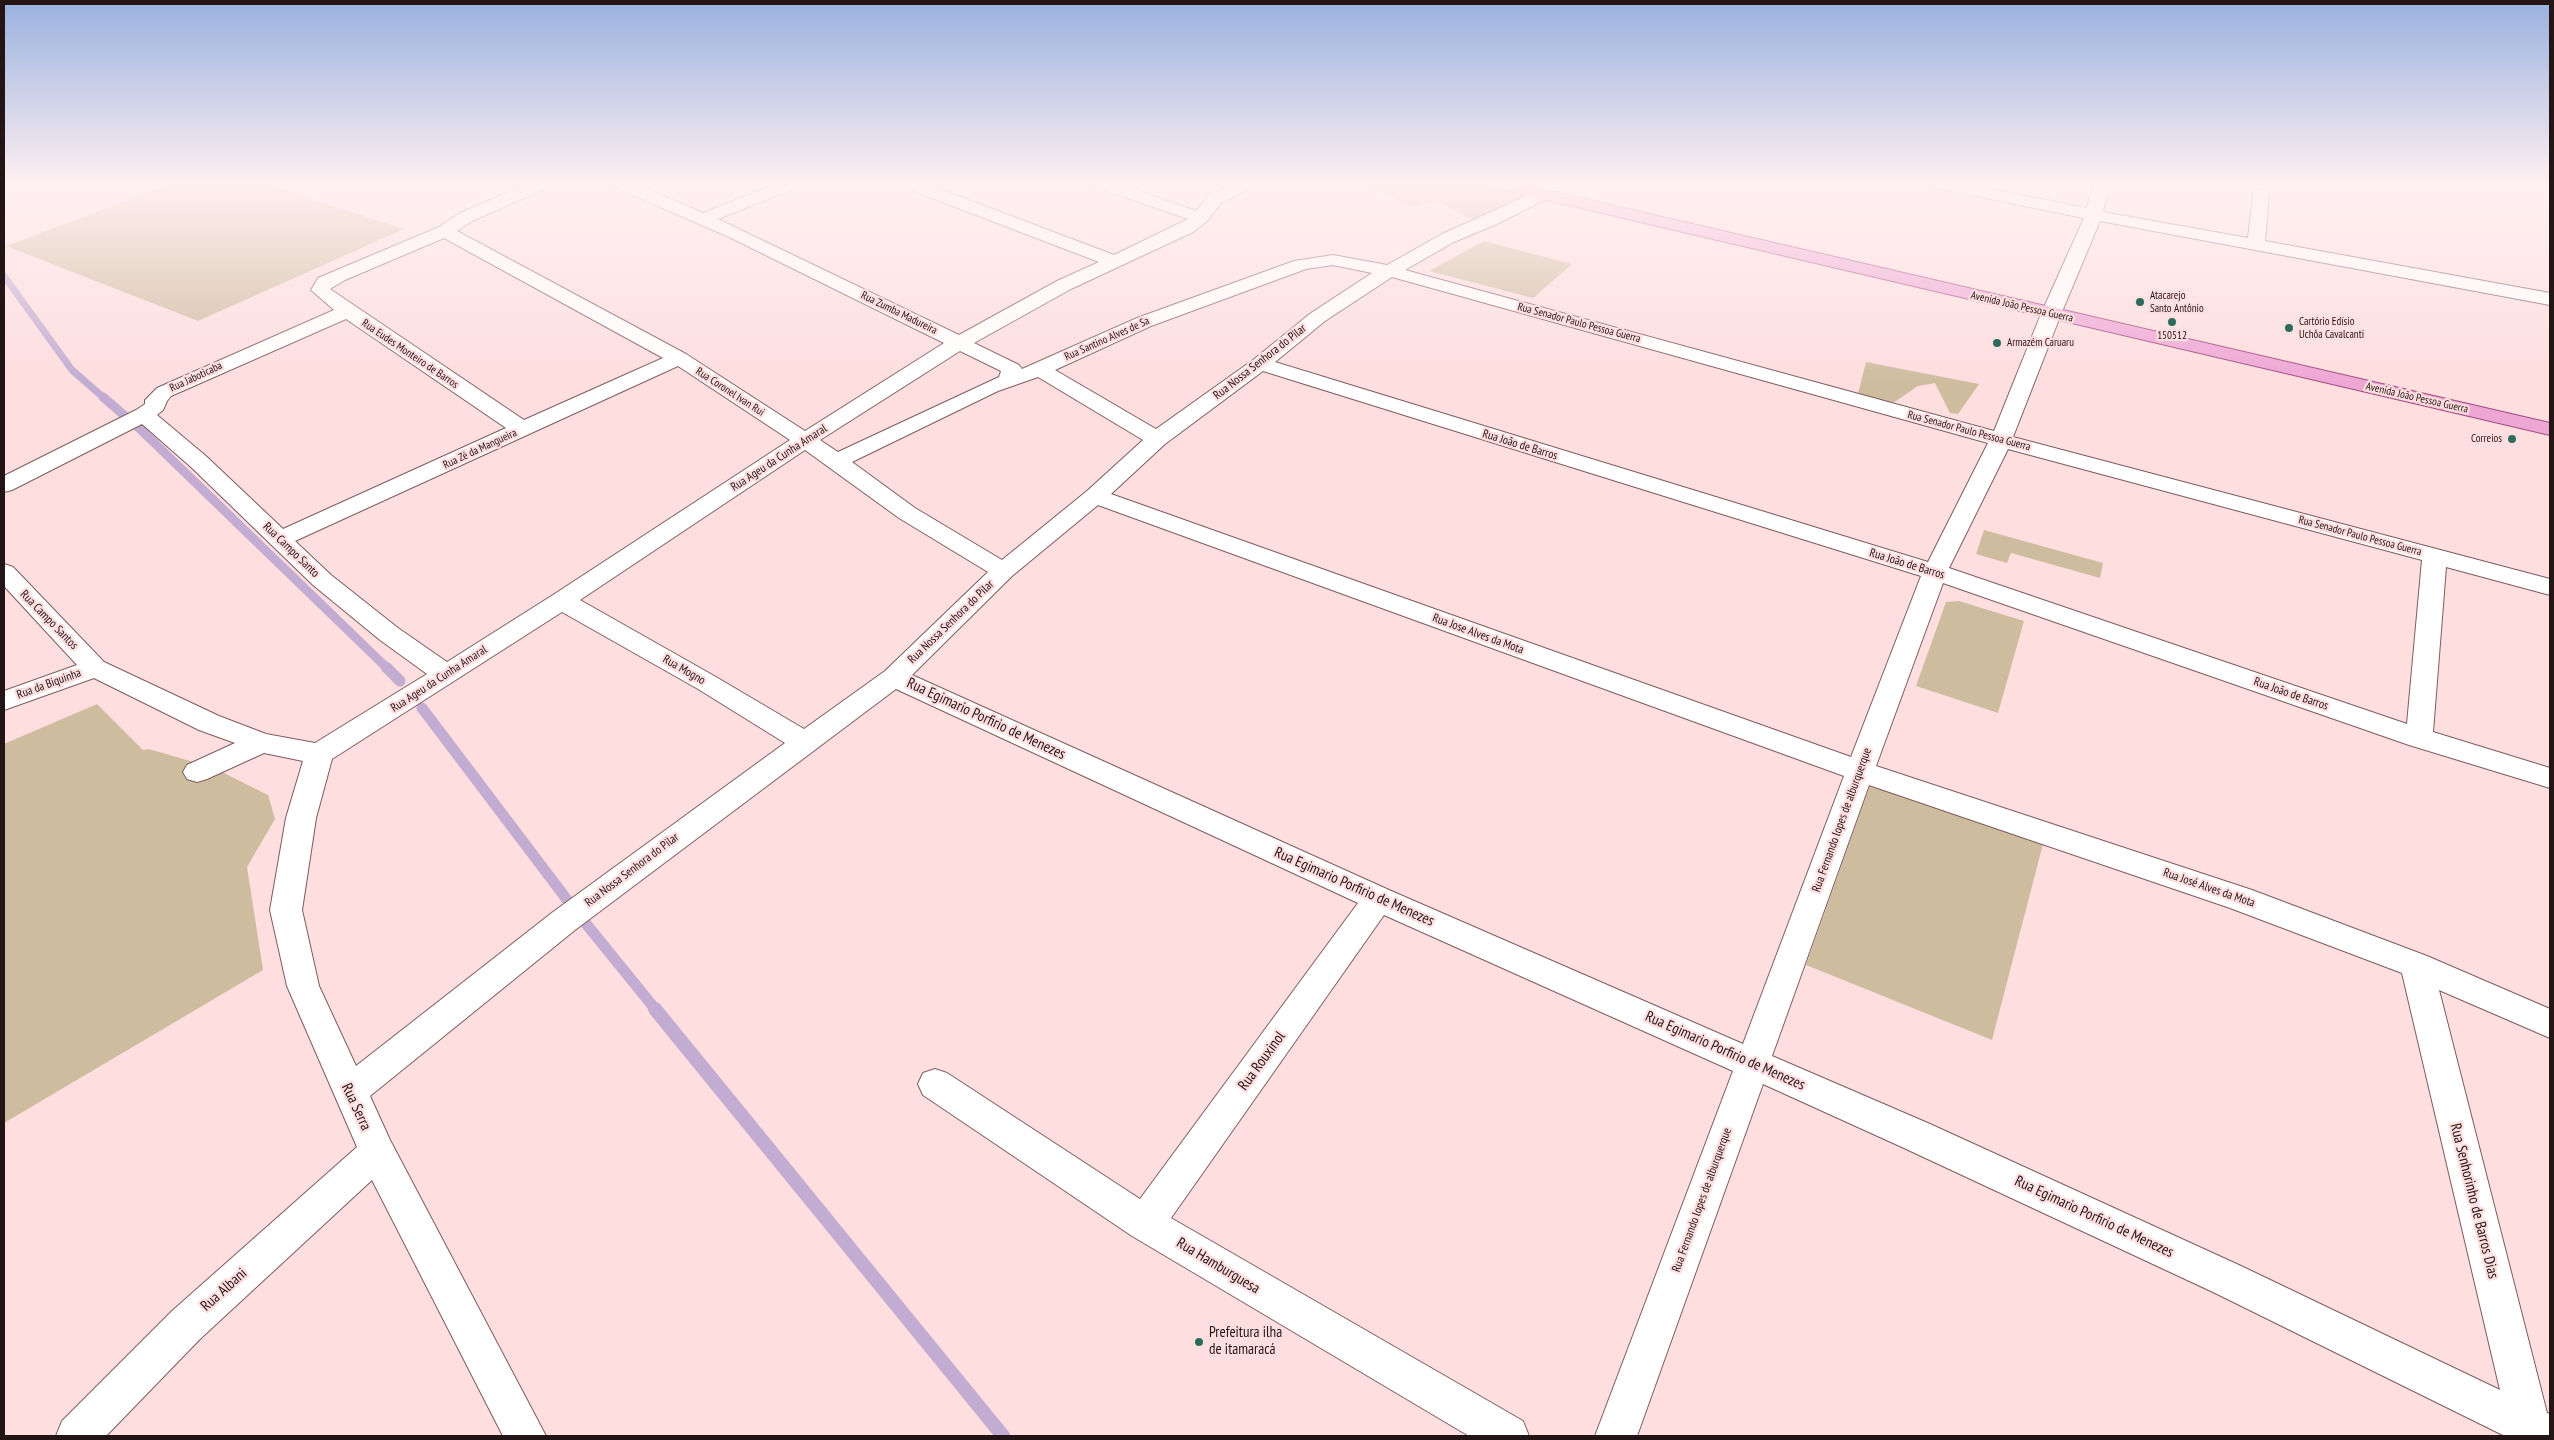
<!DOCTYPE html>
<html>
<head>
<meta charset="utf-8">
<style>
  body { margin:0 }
  #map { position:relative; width:2554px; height:1440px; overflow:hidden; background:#fededf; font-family:"PT Sans Narrow",sans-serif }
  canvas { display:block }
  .frame { position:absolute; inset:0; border:5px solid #231516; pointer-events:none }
</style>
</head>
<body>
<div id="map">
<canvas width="2554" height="1440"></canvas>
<div class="frame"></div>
</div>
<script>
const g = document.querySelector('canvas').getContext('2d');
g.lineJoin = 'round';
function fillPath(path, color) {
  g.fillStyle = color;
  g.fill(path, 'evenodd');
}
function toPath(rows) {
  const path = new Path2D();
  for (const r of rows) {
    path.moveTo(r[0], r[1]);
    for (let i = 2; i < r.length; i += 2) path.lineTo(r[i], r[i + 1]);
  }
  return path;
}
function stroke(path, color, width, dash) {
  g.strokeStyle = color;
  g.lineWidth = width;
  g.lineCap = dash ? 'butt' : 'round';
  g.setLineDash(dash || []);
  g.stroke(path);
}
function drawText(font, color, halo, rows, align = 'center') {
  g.font = font + ' "PT Sans Narrow",sans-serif';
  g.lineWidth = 4.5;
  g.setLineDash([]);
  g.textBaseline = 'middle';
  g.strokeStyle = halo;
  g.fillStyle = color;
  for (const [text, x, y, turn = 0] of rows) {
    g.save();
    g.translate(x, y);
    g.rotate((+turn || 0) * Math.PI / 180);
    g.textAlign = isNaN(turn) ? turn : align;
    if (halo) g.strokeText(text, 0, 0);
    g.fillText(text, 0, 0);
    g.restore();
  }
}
const green = toPath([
  [173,183,262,183,404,229,198,321,6,246],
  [1358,183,1473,183,1532,196,1482,224,1436,201,1413,207],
  [1484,241,1572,264,1533,298,1429,271],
  [1866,362,1979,384,1958,414,1950,413,1935,383,1918,386,1890,405,1857,398],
  [1984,530,2103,563,2100,578,2011,553,2007,563,1976,554],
  [1959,601,2024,621,1998,713,1916,686,1946,602],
  [97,704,143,750,149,749,214,768,268,795,275,819,247,867,263,970,4,1123,4,744],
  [1870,785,2044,840,1992,1040,1806,965]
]);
const streamFar3 = toPath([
  [4,276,72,370,104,398]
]);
const streamFar2 = toPath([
  [103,397,139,428,387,668]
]);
const streamFar1 = toPath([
  [386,667,400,681],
  [422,708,568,901],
  [583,920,656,1010]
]);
const stream = toPath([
  [655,1009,1003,1436]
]);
const minor = toPath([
  [529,183,551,183,549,187,472,221,457,231,686,354,805,431,944,343,729,237,614,187,612,183,634,183,703,213,778,183,800,183,798,187,718,219,959,335,1057,281,1099,262,903,187,901,183,924,183,1114,255,1188,219,1095,187,1093,183,1117,183,1196,211,1209,195,1235,183,1256,183,1254,187,1221,203,1206,222,1193,232,1071,289,974,343,1019,365,1022,369,1137,318,1294,261,1333,255,1387,265,1442,234,1542,189,1548,190,1550,194,1548,198,1499,223,1454,242,1405,270,1994,431,2041,314,2084,218,1936,188,1930,187,1928,183,1960,183,2087,208,2093,183,2109,183,2103,212,2248,238,2253,194,2255,190,2261,189,2267,190,2269,194,2265,241,2550,293,2550,305,2100,221,2061,314,2013,437,2550,579,2550,595,2446,567,2433,732,2550,768,2550,788,2409,745,1943,583,1876,766,2252,890,2427,956,2550,1009,2550,1038,2439,990,2547,1413,2550,1414,2550,1436,2505,1436,2213,1292,1904,1148,1763,1084,1637,1436,1595,1436,1733,1071,1384,915,1171,1218,1523,1421,1529,1436,1469,1436,1132,1236,923,1095,918,1084,923,1073,935,1069,947,1073,1140,1199,1358,903,896,689,575,930,370,1096,390,1140,546,1436,503,1436,372,1180,200,1339,106,1436,56,1436,62,1421,172,1311,357,1147,287,986,270,910,286,818,303,761,264,753,207,779,197,782,187,779,183,772,187,765,235,743,199,730,94,678,4,710,4,691,77,665,4,586,4,564,13,567,104,662,219,716,266,734,315,743,427,674,380,640,313,585,191,467,142,424,12,490,4,492,4,476,136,410,145,404,145,400,157,388,334,310,311,290,318,278,439,227,460,213,529,183],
  [444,238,663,358,524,420,330,289,345,280,444,238],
  [1333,265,1372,273,1311,313,1253,360,1156,429,1055,370,1151,326,1306,269,1333,265],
  [1392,277,1988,443,1928,562,1275,362,1325,321,1392,277],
  [346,319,506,428,283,529,207,457,157,415,163,410,167,401,171,396,346,319],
  [960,351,1001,371,999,377,838,452,820,440,960,351],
  [678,366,790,440,553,595,447,662,398,628,331,575,295,541,678,366],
  [1263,371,1921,576,1851,757,1111,494,1165,444,1263,371],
  [1038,377,1143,440,1087,491,1002,560,915,508,852,462,998,391,1038,377],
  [2008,449,2422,560,2407,724,1949,568,2008,449],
  [805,450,899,518,988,572,885,671,804,729,716,677,580,600,805,450],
  [1098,505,1844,776,1743,1044,1389,890,912,675,1012,576,1098,505],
  [562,612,698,689,785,743,553,912,356,1066,319,986,302,910,316,818,332,759,562,612],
  [1869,785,2230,908,2402,973,2500,1390,2241,1266,1930,1124,1772,1056,1869,785]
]);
const major = toPath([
  [1487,183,1516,183,2550,423,2550,435,1495,188,1489,187,1487,183]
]);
const markers = [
  [2140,302,5,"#2a6c5c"],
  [2172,322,5,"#2a6c5c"],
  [2289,328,5,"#2a6c5c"],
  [1997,343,5,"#2a6c5c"],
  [2512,439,5,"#2a6c5c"],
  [1199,1342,5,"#2a6c5c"]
];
const farPoinames = [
  ["Atacarejo",2150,296],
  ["Santo Antônio",2150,309],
  ["Cartório Edísio",2299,322],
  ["Uchôa Cavalcanti",2299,335],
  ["150512",2172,336,"center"],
  ["Armazém Caruaru",2007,343],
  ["Correios",2502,439,"right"]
];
const farStreetnames = [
  ["Avenida João Pessoa Guerra",2022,307,13],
  ["Rua Zumba Madureira",899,313,26],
  ["Rua Senador Paulo Pessoa Guerra",1579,323,15],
  ["Rua Santino Alves de Sa",1107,339,-24],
  ["Rua Eudes Monteiro de Barros",410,354,34],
  ["Rua Jaboticaba",196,377,-25],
  ["Rua Coronel Ivan Rui",730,392,33],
  ["Avenida João Pessoa Guerra",2417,398,13],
  ["Rua Senador Paulo Pessoa Guerra",1969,431,15],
  ["Rua Zé da Mangueira",480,449,-25],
  ["Rua Senador Paulo Pessoa Guerra",2360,536,15]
];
const streetNames = [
  ["Rua Nossa Senhora do Pilar",1260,362,-38],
  ["Rua João de Barros",1520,445,17],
  ["Rua Ageu da Cunha Amaral",779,458,-33],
  ["Rua Campo Santo",291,550,44],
  ["Rua João de Barros",1907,564,17],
  ["Rua Campo Santos",49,620,46],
  ["Rua Nossa Senhora do Pilar",951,622,-44],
  ["Rua Jose Alves da Mota",1478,634,20],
  ["Rua Mogno",684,670,30],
  ["Rua Ageu da Cunha Amaral",439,679,-33],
  ["Rua da Biquinha",49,684,-20],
  ["Rua João de Barros",2291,694,19],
  ["Rua Fernando lopes de alburquerque",1842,820,-70],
  ["Rua Nossa Senhora do Pilar",632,870,-37],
  ["Rua José Alves da Mota",2209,888,19],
  ["Rua Fernando lopes de alburquerque",1702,1200,-70]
];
const nearStreetnames = [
  ["Rua Egimario Porfirio de Menezes",986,719,25],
  ["Rua Egimario Porfirio de Menezes",1354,887,24],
  ["Rua Egimario Porfirio de Menezes",1725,1051,24],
  ["Rua Rouxinol",1262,1061,-54],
  ["Rua Serra",356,1107,65],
  ["Rua Senhorinho de Barros Dias",2474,1201,76],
  ["Rua Egimario Porfirio de Menezes",2094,1217,25],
  ["Rua Hamburguesa",1218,1266,31],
  ["Rua Albani",224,1290,-42]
];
const nearPoinames = [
  ["Prefeitura ilha",1209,1333],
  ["de itamaracá",1209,1350]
];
fillPath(green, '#cebc9f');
stroke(streamFar3, '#c2acd1', 7);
stroke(streamFar2, '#c2acd1', 9);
stroke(streamFar1, '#c2acd1', 11);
stroke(stream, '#c2acd1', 14);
stroke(minor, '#7e5c5d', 2);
stroke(major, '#a04d7f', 2);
fillPath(minor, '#fff');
fillPath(major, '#eea6d4');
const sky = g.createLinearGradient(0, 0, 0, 384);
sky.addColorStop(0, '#99b1df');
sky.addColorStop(0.48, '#fff0f1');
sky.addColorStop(1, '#fff0f100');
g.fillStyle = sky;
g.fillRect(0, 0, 2554, 384);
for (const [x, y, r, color] of markers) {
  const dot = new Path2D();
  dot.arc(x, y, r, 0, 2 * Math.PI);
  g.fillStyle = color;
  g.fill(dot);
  stroke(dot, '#fededf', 2);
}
drawText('11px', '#231516', '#fededf', farPoinames, 'left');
drawText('11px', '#231516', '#fededf', farStreetnames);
drawText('12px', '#231516', '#fededf', streetNames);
drawText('15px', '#231516', '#fededf', nearStreetnames);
drawText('15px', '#231516', '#fededf', nearPoinames, 'left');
</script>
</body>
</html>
